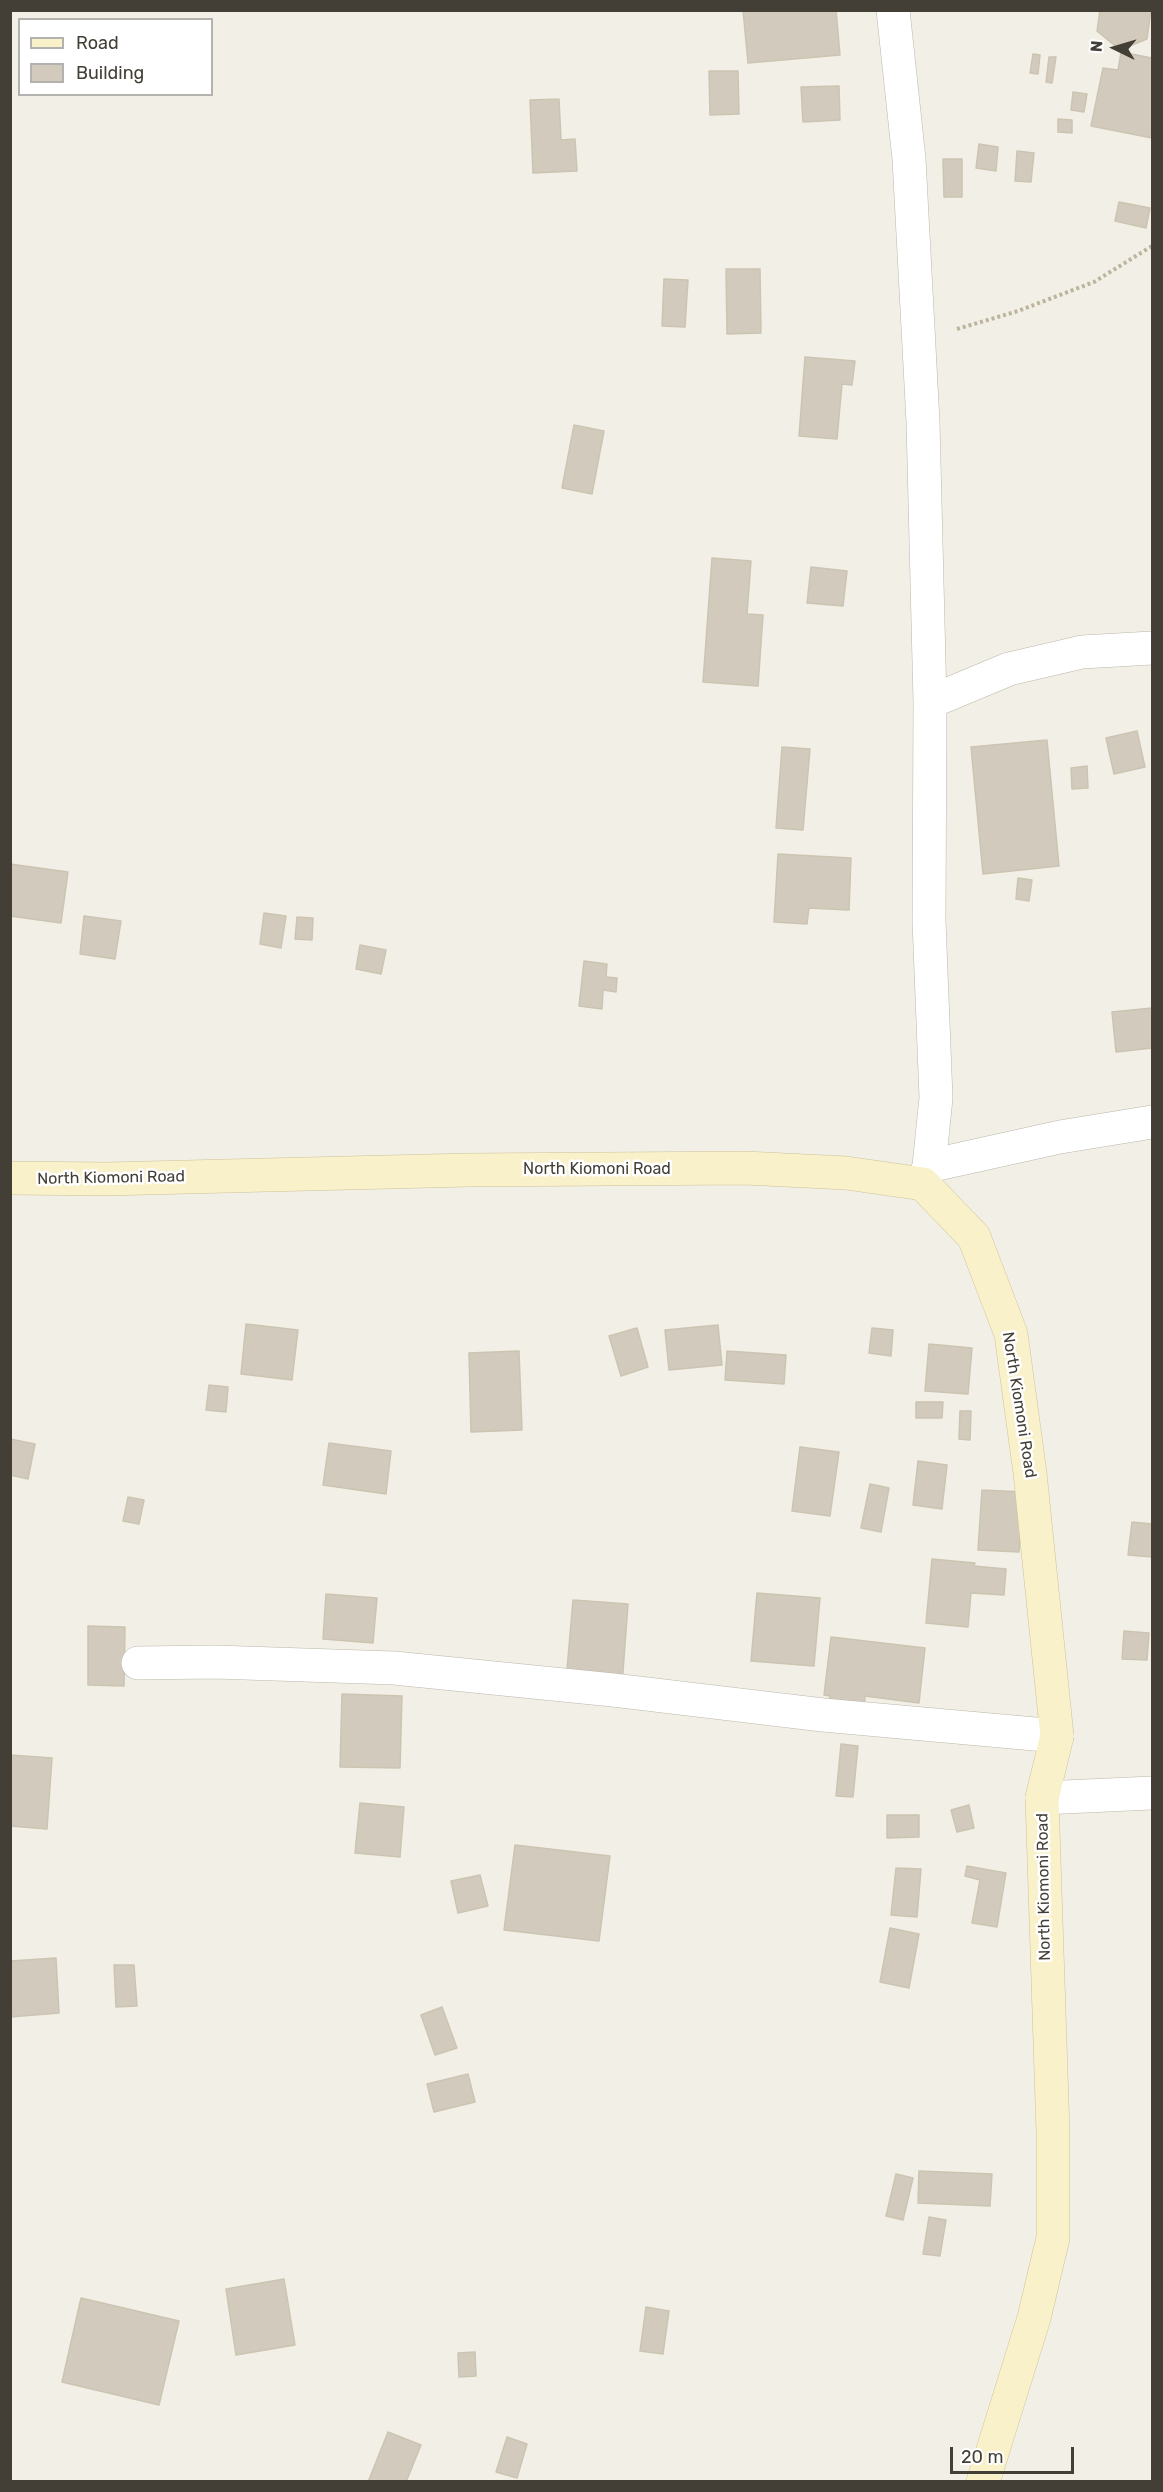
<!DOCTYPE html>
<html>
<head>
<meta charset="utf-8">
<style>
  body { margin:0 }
  #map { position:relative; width:1163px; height:2492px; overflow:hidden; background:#f1efe6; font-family:Rubik,sans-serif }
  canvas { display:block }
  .frame { position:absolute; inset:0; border:12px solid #433f36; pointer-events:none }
  .legend { position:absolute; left:18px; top:18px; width:195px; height:78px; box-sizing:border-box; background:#fff; border:2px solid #b4b2af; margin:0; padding:8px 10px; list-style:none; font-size:18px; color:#433f36 }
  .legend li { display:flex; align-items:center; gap:12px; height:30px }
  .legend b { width:30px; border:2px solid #b4b2af }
  .north { position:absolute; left:1085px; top:18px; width:60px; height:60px; -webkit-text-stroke:4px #fff; paint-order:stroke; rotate:275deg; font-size:16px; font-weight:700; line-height:24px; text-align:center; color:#433f36 }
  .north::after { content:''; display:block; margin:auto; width:21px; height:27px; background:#433f36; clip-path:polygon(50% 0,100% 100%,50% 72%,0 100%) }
  .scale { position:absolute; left:950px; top:2447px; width:124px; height:27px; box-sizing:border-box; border:3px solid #433f36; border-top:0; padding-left:8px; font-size:18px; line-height:21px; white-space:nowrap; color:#433f36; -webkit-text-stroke:4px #fff; paint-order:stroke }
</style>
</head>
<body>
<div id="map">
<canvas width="1163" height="2492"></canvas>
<div class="frame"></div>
<ul class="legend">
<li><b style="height:8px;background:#f9f1c9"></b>Road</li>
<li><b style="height:16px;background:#d2cbbd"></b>Building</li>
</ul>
<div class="north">N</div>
<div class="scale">20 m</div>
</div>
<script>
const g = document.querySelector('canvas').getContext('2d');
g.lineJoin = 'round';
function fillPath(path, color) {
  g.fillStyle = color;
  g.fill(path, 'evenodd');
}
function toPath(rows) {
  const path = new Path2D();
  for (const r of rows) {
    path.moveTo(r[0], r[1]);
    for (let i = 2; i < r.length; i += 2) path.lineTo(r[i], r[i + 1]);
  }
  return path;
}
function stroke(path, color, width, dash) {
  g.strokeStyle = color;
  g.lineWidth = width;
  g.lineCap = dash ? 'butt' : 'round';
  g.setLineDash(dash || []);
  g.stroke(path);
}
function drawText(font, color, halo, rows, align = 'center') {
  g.font = font + ' Rubik,sans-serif';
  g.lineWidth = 5;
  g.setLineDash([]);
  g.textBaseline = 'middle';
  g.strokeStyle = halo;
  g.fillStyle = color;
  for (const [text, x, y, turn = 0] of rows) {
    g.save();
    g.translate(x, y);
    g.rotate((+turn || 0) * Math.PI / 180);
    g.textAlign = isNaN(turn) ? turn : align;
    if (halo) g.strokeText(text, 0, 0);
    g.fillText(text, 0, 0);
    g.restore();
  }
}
const building = toPath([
  [743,10,836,10,840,55,748,63,743,10],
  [1100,10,1151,10,1147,39,1120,50,1097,31,1100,10],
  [1121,52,1152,58,1152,138,1091,126,1103,68,1118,70,1121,52],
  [1033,54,1040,55,1038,74,1030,73,1033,54],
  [1049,57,1056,57,1052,83,1046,82,1049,57],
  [709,71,738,71,739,114,710,115,709,71],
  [839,86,840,120,803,122,801,87,839,86],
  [1073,92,1087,94,1084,112,1071,110,1073,92],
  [559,99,561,140,575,139,577,171,533,173,530,100,559,99],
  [1058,119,1072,120,1072,133,1058,132,1058,119],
  [979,144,998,147,996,171,976,168,979,144],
  [1017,151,1034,153,1031,182,1015,181,1017,151],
  [943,159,962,159,962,197,944,197,943,159],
  [1119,202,1150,208,1146,228,1115,221,1119,202],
  [726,269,760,269,761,333,727,334,726,269],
  [664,279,688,280,685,327,662,326,664,279],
  [805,357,855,361,852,385,842,384,837,439,799,436,805,357],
  [574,425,604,431,592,494,562,488,574,425],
  [712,558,751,561,747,614,763,615,758,686,703,682,712,558],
  [811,567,847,571,843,606,807,603,811,567],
  [1137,731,1145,767,1114,774,1106,738,1137,731],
  [1047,740,1059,866,983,874,971,747,1047,740],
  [782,747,810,749,803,830,776,828,782,747],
  [1087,766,1088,788,1072,789,1071,768,1087,766],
  [778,854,851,858,849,910,809,908,807,924,774,922,778,854],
  [10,864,68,872,61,923,10,916,10,864],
  [1018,878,1032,880,1029,901,1016,899,1018,878],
  [264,913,286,916,281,948,260,944,264,913],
  [84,916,121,921,115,959,80,954,84,916],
  [297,917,313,918,312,940,295,939,297,917],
  [360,945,386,950,381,974,356,969,360,945],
  [584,961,607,964,606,977,617,978,616,992,603,990,602,1009,579,1006,584,961],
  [1152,1008,1152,1048,1116,1052,1112,1012,1152,1008],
  [246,1324,298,1330,292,1380,241,1374,246,1324],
  [718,1325,722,1365,669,1370,665,1330,718,1325],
  [637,1328,648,1367,621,1376,609,1336,637,1328],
  [872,1328,893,1330,891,1356,869,1353,872,1328],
  [929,1344,972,1348,968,1394,925,1391,929,1344],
  [519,1351,522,1430,471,1432,469,1353,519,1351],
  [727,1351,786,1355,784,1384,725,1380,727,1351],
  [209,1385,228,1387,226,1412,206,1410,209,1385],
  [916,1402,943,1402,942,1418,916,1418,916,1402],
  [960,1411,971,1411,970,1440,959,1439,960,1411],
  [10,1439,35,1444,28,1479,10,1475,10,1439],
  [329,1443,391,1451,386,1494,323,1485,329,1443],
  [800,1447,839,1452,830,1516,792,1511,800,1447],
  [918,1461,947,1465,942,1509,913,1505,918,1461],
  [870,1484,889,1488,881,1532,861,1528,870,1484],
  [982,1490,1023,1492,1019,1552,978,1550,982,1490],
  [128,1497,144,1500,139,1524,123,1521,128,1497],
  [1132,1522,1152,1524,1152,1557,1128,1555,1132,1522],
  [932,1559,975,1563,974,1566,1006,1569,1004,1595,971,1593,968,1627,926,1623,932,1559],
  [757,1593,820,1598,814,1666,751,1661,757,1593],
  [326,1594,377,1598,373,1643,323,1639,326,1594],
  [573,1600,628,1604,622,1685,566,1681,573,1600],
  [88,1626,125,1627,124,1686,88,1685,88,1626],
  [1124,1631,1149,1633,1147,1660,1122,1659,1124,1631],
  [831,1637,925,1648,919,1703,865,1696,864,1710,830,1706,830,1696,824,1695,831,1637],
  [342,1694,402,1696,400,1768,340,1767,342,1694],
  [841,1744,858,1746,853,1797,836,1796,841,1744],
  [10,1755,52,1758,47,1829,10,1826,10,1755],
  [360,1803,404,1807,400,1857,355,1853,360,1803],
  [969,1805,974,1828,957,1832,951,1810,969,1805],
  [887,1815,919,1815,919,1837,887,1838,887,1815],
  [515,1845,610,1856,599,1941,504,1930,515,1845],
  [967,1866,1006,1873,997,1927,972,1923,980,1880,965,1876,967,1866],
  [896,1868,921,1869,917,1917,891,1915,896,1868],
  [480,1875,488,1906,458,1913,451,1881,480,1875],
  [890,1928,919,1934,909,1988,880,1982,890,1928],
  [56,1958,59,2013,10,2017,10,1961,56,1958],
  [114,1965,134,1965,137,2006,116,2007,114,1965],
  [442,2007,457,2048,435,2055,421,2015,442,2007],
  [468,2074,475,2102,434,2112,427,2084,468,2074],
  [919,2171,992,2174,990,2206,918,2203,919,2171],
  [896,2174,913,2178,903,2220,886,2216,896,2174],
  [929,2217,946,2220,940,2256,923,2254,929,2217],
  [284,2279,295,2345,236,2355,226,2289,284,2279],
  [81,2298,179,2321,159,2405,62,2382,81,2298],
  [646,2307,669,2311,663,2354,640,2351,646,2307],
  [475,2352,476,2376,459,2377,458,2353,475,2352],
  [388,2432,421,2445,406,2482,368,2482,388,2432],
  [507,2437,527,2444,517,2478,496,2472,507,2437]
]);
const path = toPath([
  [957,329,1018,311,1094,282,1152,246]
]);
const street = toPath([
  [893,10,909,159,923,422,930,702,929,921,936,1098,929,1166,923,1184],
  [930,702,1009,669,1082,652,1152,648],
  [929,1166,1060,1137,1152,1122],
  [138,1663,215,1662,394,1668,613,1690,823,1715,1057,1736],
  [1042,1798,1152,1793]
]);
const secondary = toPath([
  [10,1178,106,1179,468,1170,745,1168,846,1173,923,1184,974,1237,1011,1334,1030,1473,1057,1736,1042,1798,1053,2133,1053,2238,1034,2318,983,2482]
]);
const streetNames = [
  ["North Kiomoni Road",597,1169],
  ["North Kiomoni Road",111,1178,-1],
  ["North Kiomoni Road",1019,1405,81],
  ["North Kiomoni Road",1044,1887,-91]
];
fillPath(building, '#d2cbbd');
stroke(building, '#ccc4b1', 1.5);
stroke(street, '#bcb7aa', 34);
stroke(secondary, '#cdc39a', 34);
stroke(path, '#bcb49d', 4, [3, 3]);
stroke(street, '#fff', 33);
stroke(secondary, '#f9f1c9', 33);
drawText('16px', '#433f36', '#fff', streetNames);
</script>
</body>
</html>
